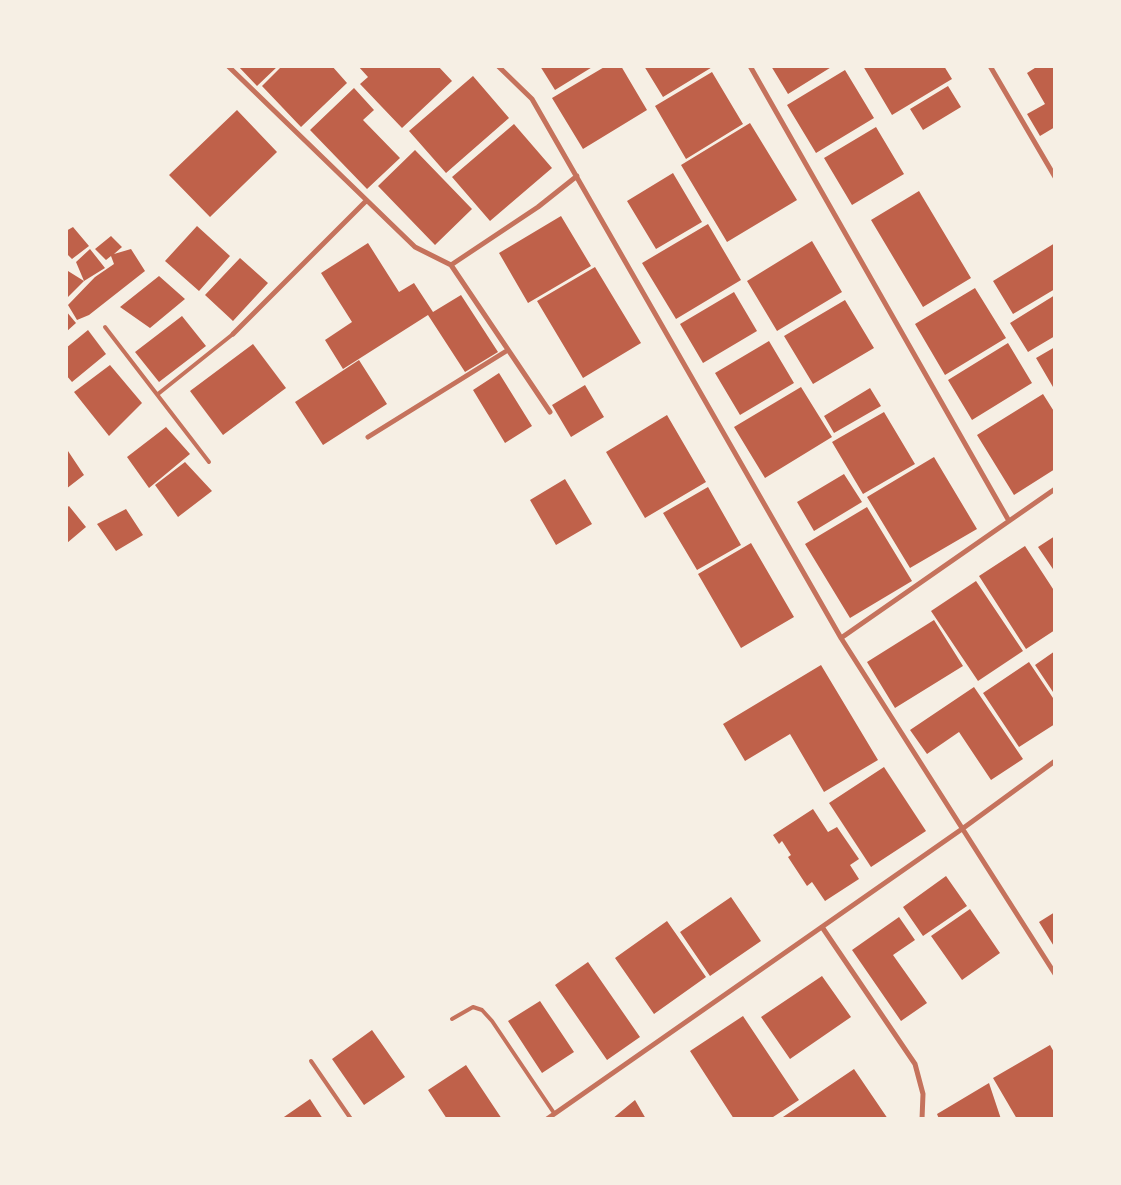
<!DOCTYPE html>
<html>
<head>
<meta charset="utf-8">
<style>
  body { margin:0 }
  #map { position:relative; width:1121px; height:1185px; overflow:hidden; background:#f6efe4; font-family:"Archivo Narrow",sans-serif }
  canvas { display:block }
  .frame { position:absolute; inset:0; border:68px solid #f6efe4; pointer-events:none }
</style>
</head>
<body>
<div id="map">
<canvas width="1121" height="1185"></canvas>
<div class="frame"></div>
</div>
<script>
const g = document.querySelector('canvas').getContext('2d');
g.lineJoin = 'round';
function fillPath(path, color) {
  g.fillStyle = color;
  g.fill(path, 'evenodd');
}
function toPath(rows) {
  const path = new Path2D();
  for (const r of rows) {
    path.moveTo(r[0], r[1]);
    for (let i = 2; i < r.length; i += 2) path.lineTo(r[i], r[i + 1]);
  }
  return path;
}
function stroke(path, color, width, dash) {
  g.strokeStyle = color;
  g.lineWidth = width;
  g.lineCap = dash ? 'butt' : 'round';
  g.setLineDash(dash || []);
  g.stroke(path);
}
const building = toPath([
  [238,66,278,66,257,86],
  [282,66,332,66,347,83,301,127,262,86],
  [358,66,438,66,452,81,402,128,360,84,368,77],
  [540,66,594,66,555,90],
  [606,66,621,66,647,110,583,149,552,98],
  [644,66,714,66,663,97],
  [771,66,833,66,788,94],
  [863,66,944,66,952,79,892,115],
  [1038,66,1055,66,1055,127,1040,136,1027,114,1045,104,1027,73],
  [845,70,874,118,816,153,787,105],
  [712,72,743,124,686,159,655,106],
  [473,76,509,118,446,173,409,131],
  [948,86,961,107,923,130,910,109],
  [354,88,374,110,363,120,400,158,367,189,310,130],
  [237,110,277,152,210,217,169,175],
  [750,123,797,200,727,242,681,165],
  [514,124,552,168,490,221,452,177],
  [876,127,904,174,852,205,824,158],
  [415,150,472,209,435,245,378,186],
  [673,173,702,222,656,249,627,201],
  [919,191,971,278,923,307,871,220],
  [561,216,591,266,528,303,499,253],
  [708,224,741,280,676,319,642,263],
  [197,226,230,256,199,291,165,261],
  [73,227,89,246,72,259,66,253,66,231],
  [111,236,122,247,114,254,131,249,145,271,89,315,77,320,68,305,95,277,114,264,111,256,106,260,95,249],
  [812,241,842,292,777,331,747,281],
  [368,243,399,292,414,283,433,312,461,295,498,352,465,372,428,315,343,369,325,340,352,322,321,273],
  [1055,243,1055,289,1013,314,993,281],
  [90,249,105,268,84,281,76,262],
  [240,258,268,283,233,321,205,295],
  [595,267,641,343,583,378,537,301],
  [68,271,84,281,66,299,66,272],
  [159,276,185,299,150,328,120,307],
  [975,288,1006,338,945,375,915,324],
  [734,292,757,331,703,363,680,324],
  [1055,295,1055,336,1028,352,1010,323],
  [845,300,874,348,813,384,784,336],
  [66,311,76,323,66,332],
  [182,316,206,346,159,382,135,352],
  [88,330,106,354,72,382,66,375,66,348],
  [769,341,794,383,740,415,715,373],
  [1008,343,1032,383,972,420,948,380],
  [253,344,286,388,223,435,190,391],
  [1055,347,1055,386,1053,387,1036,358],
  [359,360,387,404,323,445,295,402],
  [110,365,142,403,109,436,74,392],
  [499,373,532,426,505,443,473,390],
  [585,385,604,417,571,437,552,405],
  [801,387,832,437,765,478,734,427],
  [870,388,881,406,834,433,824,416],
  [1043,394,1055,413,1055,469,1014,495,977,435],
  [884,412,915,464,863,494,832,442],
  [667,415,706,482,645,518,606,452],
  [166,427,190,454,149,488,127,457],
  [66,448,84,475,66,489],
  [934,457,977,529,910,568,867,497],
  [185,462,212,491,178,517,155,485],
  [844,474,862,502,814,531,797,502],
  [565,479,592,524,556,545,530,500],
  [708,487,741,545,697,570,663,513],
  [69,506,86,527,67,543,66,508],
  [867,507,912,581,850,618,805,544],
  [126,509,143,535,116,551,97,524],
  [1055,536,1055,572,1038,547],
  [751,543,794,617,741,648,698,574],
  [1025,546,1055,592,1055,630,1026,649,979,576],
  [976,581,1023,651,978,681,931,611],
  [934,620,963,666,895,708,867,662],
  [1055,651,1055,695,1035,665],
  [1029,662,1055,701,1055,724,1019,747,983,693],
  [821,665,878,760,824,792,790,734,745,761,723,724],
  [974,687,1023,759,991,780,959,732,927,754,910,730],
  [884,767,926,831,871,867,829,803],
  [813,809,828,832,837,827,859,859,850,865,859,879,825,901,812,882,807,886,788,857,791,855,782,841,779,844,773,835],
  [946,876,967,906,923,936,903,907],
  [731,897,761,941,710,976,680,932],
  [970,909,1000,953,962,980,931,936],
  [1055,912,1055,948,1039,922],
  [899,917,915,940,893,955,927,1003,901,1021,852,950],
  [667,921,706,977,654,1014,615,958],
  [588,962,640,1037,607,1060,555,985],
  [822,976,851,1017,790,1059,761,1017],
  [540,1001,574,1052,542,1073,508,1021],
  [743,1016,799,1100,770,1119,734,1119,690,1051],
  [372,1030,405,1077,364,1105,332,1059],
  [1050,1045,1055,1054,1055,1119,1017,1119,993,1078],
  [466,1065,502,1119,447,1119,428,1090],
  [854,1069,888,1119,780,1119],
  [989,1083,1001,1119,939,1119,937,1114],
  [310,1099,323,1119,281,1119],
  [635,1100,646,1119,612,1119]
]);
const service = toPath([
  [105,327,209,462],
  [158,394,233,334],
  [452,1019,473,1007,482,1010,492,1021,554,1113],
  [311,1061,351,1119]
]);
const minor = toPath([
  [228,66,415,247,451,265,550,412],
  [498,66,532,99,841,638,1055,974],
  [750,66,1009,521],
  [990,66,1055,177],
  [451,265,538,207,577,176],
  [233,334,366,201],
  [368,437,508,350],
  [841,638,1055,489],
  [822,927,915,1064,923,1094,922,1119],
  [547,1119,962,829,1055,761]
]);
fillPath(building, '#bf614a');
stroke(service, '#c5725c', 4);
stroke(minor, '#c5725c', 5);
</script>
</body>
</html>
